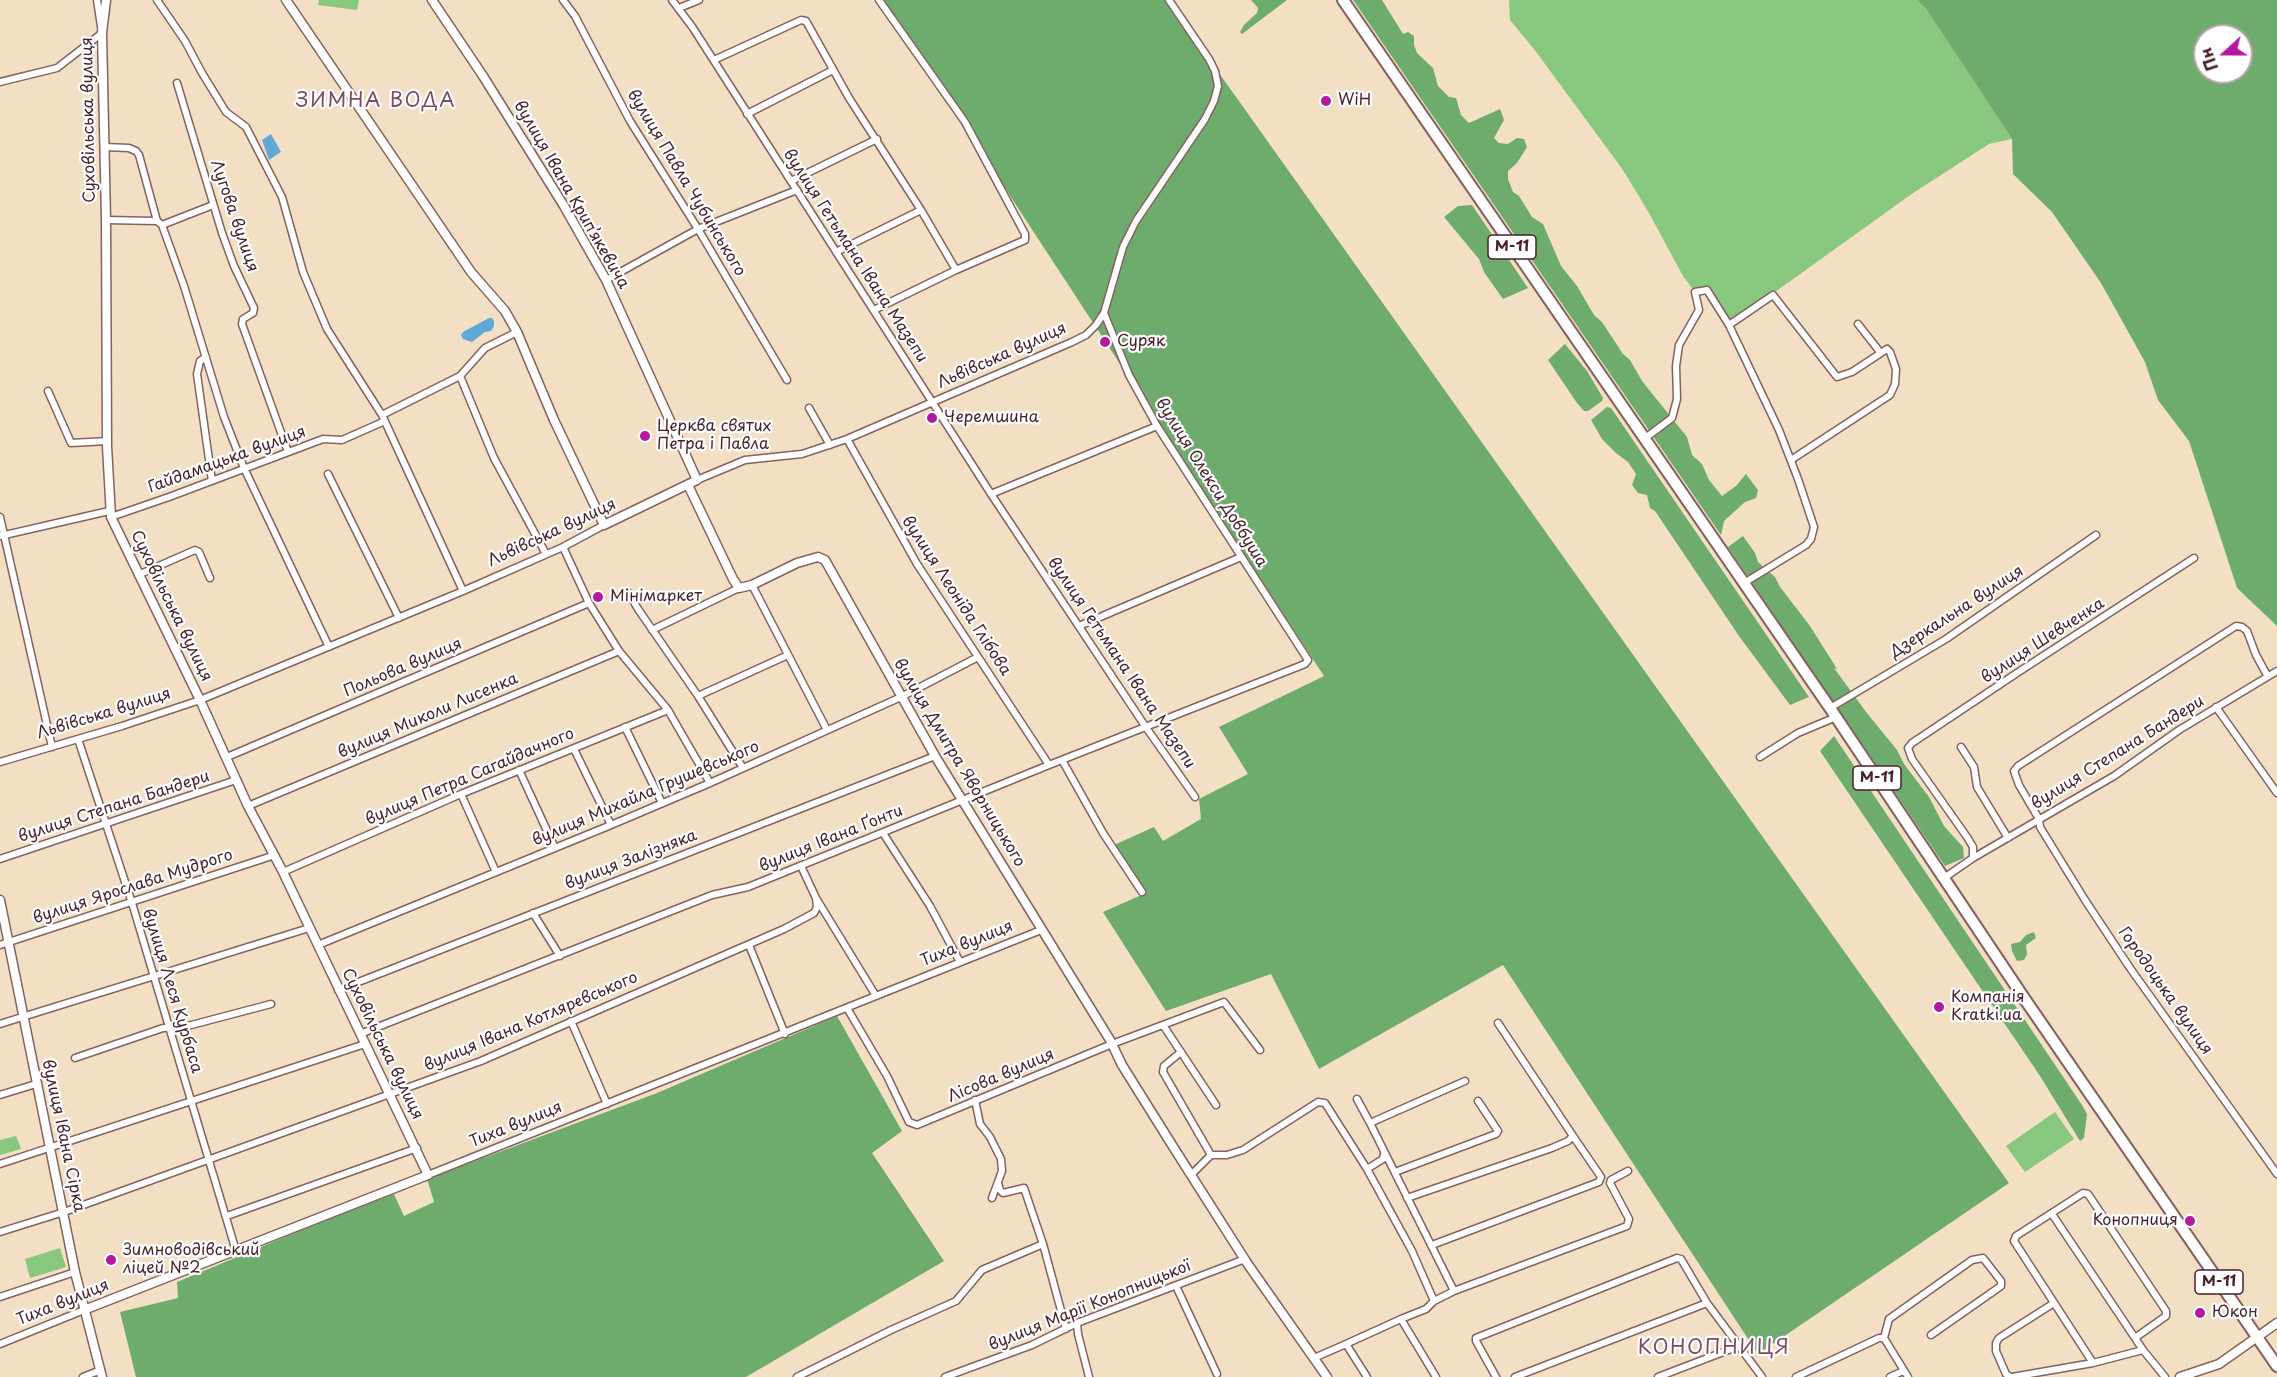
<!DOCTYPE html>
<html>
<head>
<meta charset="utf-8">
<style>
  body { margin:0 }
  #map { position:relative; width:2277px; height:1377px; overflow:hidden; background:#f3dfc4; font-family:"Playpen Sans",sans-serif }
  canvas { display:block }
  .north { position:absolute; left:2193px; top:24px; width:60px; height:60px; box-sizing:border-box; background:#fff; border:2px solid #b7a5aa; border-radius:50%; rotate:249deg; font-size:16px; font-weight:700; line-height:24px; text-align:center; color:#4a1f2b }
  .north::after { content:''; display:block; margin:auto; width:21px; height:27px; background:#b5179e; clip-path:polygon(50% 0,100% 100%,50% 72%,0 100%) }
</style>
</head>
<body>
<div id="map">
<canvas width="2277" height="1377"></canvas>
<div class="north">Пн</div>
</div>
<script>
const g = document.querySelector('canvas').getContext('2d');
g.lineJoin = 'round';
function fillPath(path, color) {
  g.fillStyle = color;
  g.fill(path, 'evenodd');
}
function toPath(rows) {
  const path = new Path2D();
  for (const r of rows) {
    path.moveTo(r[0], r[1]);
    for (let i = 2; i < r.length; i += 2) path.lineTo(r[i], r[i + 1]);
  }
  return path;
}
function stroke(path, color, width, dash) {
  g.strokeStyle = color;
  g.lineWidth = width;
  g.lineCap = dash ? 'butt' : 'round';
  g.setLineDash(dash || []);
  g.stroke(path);
}
function drawText(font, color, halo, rows, align = 'center') {
  g.font = font + ' "Playpen Sans",sans-serif';
  g.lineWidth = 4.5;
  g.setLineDash([]);
  g.textBaseline = 'middle';
  g.strokeStyle = halo;
  g.fillStyle = color;
  for (const [text, x, y, turn = 0] of rows) {
    g.save();
    g.translate(x, y);
    g.rotate((+turn || 0) * Math.PI / 180);
    g.textAlign = isNaN(turn) ? turn : align;
    if (halo) g.strokeText(text, 0, 0);
    g.fillText(text, 0, 0);
    g.restore();
  }
}
const green = toPath([
  [319,0,359,0,357,10,318,5],
  [1509,0,1917,0,1926,9,2012,139,1989,144,1913,193,1729,325,1707,290,1695,292,1683,276,1649,213,1623,170,1534,49,1510,20],
  [2055,1112,2074,1139,2025,1172,2006,1146],
  [16,1136,21,1149,0,1155,0,1140],
  [60,1248,66,1267,30,1278,25,1259]
]);
const forest = toPath([
  [882,0,1167,0,2009,1183,1758,1354,1503,965,1319,1069,1271,974,1166,1011,1103,912,1146,893,1114,845,1154,827,1163,841,1201,819,1199,799,1248,774,1219,727,1324,676],
  [1251,0,1287,0,1242,34,1240,32,1244,25,1257,13,1258,8],
  [1353,0,1382,0,1403,34,1408,32,1414,36,1414,45,1417,53,1433,68,1438,86,1449,97,1456,98,1461,115,1469,123,1500,109,1504,120,1494,138,1499,143,1508,144,1517,138,1524,139,1527,147,1517,163,1508,171,1508,179,1513,192,1519,196,1532,217,1543,224,1561,266,1577,286,1594,315,1602,322,1623,354,1630,360,1642,381,1687,437,1692,455,1702,464,1709,480,1722,496,1736,486,1746,474,1758,490,1756,498,1745,502,1724,521,1721,535],
  [1917,0,2277,0,2277,626,2237,588,2189,441,2158,400,2145,362,2101,283,2052,212,2013,174,2012,139,1926,9],
  [2205,36,2241,36,2241,72,2205,72],
  [1472,205,1528,288,1503,299,1484,272,1479,259,1444,217,1458,206],
  [1565,344,1587,371,1603,398,1602,401,1588,411,1584,411,1577,403,1548,360],
  [1607,407,1611,408,1809,697,1790,705,1739,636,1655,511,1650,508,1647,495,1638,493,1632,485,1636,474,1628,462,1616,453,1602,439,1591,420],
  [1743,536,1755,553,1758,562,1775,577,1780,587,1810,626,1837,669,1834,668,1866,712,1897,750,1904,764,1929,797,1944,826,1963,847,1964,858,1945,866,1728,547],
  [1834,736,2082,1105,2087,1114,2084,1138,2080,1141,2040,1076,1820,751],
  [2034,932,2036,938,2026,945,2027,954,2024,960,2017,961,2012,951,2011,944,2020,942,2026,935],
  [837,1016,902,1131,872,1153,944,1261,746,1377,136,1377,120,1312,178,1298,177,1282,393,1192,404,1216,434,1202,427,1179,657,1093]
]);
const water = toPath([
  [271,134,281,152,269,160,262,140],
  [489,318,492,318,494,321,494,326,491,331,485,332,472,342,463,339,461,335,463,332]
]);
const street = toPath([
  [157,0,185,41,202,73,226,112,246,127,282,197,303,272,327,329,382,415,463,591],
  [563,0,575,16,630,121,698,229,787,380],
  [672,0,693,28,991,494,1145,726,1195,797],
  [679,8,699,0],
  [714,60,801,20,806,21,849,98,921,210,956,270],
  [0,82,57,68,102,33,97,0],
  [177,83,222,233,234,266,254,308,253,313,243,319,242,324,288,452],
  [747,114,833,70],
  [104,147,129,148,136,151,139,155,157,221,162,225,184,286,224,417,244,468,329,647],
  [791,181,877,139],
  [106,220,157,221],
  [162,225,213,205],
  [836,252,921,210],
  [606,280,698,229,797,190],
  [874,310,956,270,1025,240,1025,234,965,122,879,0],
  [1858,324,1880,352],
  [1729,325,1779,430,1798,479,1814,527,1811,539,1806,545,1744,583],
  [206,357,200,361,197,374,212,481],
  [460,376,494,458,546,554],
  [48,391,71,443,107,441],
  [809,408,830,445],
  [382,415,460,376,485,348,517,332],
  [847,439,917,564,1049,765],
  [1644,439,1672,418,1677,399,1676,366,1679,345,1699,310,1695,292,1707,290,1729,325,1773,295,1837,377,1852,372,1887,349,1890,352,1896,369,1895,384,1890,395,1791,460],
  [328,474,399,618],
  [697,480,745,460,802,454,847,439,1072,342,1086,335,1096,325,1104,313,1123,247,1136,221,1205,119,1214,101,1218,86,1215,71,1209,59,1169,0],
  [991,494,1157,426],
  [0,517,52,747],
  [111,517,169,497,323,439,342,440,385,421],
  [0,536,109,511],
  [563,547,589,603,619,651,668,710,710,783],
  [138,575,195,550,199,552,210,578],
  [752,585,827,730],
  [628,592,638,609,698,696,743,768],
  [1079,626,1241,557],
  [652,630,739,588],
  [2267,675,2256,655,2247,631,2242,627,2236,626,2018,766,2014,771,2019,785,2039,819,2040,827,2085,900,2130,968,2277,1174],
  [698,696,788,655],
  [2216,707,2277,793],
  [1830,708,1946,639,2096,535],
  [625,727,662,803],
  [78,739,132,903,236,1251],
  [1961,747,1974,767,1977,787,2008,838],
  [574,749,611,825],
  [227,757,589,603],
  [1760,757,1798,733,1836,717],
  [1062,760,1103,833,1142,892],
  [0,762,122,726,200,700,463,591,563,547,604,525],
  [519,770,555,848],
  [461,794,496,872],
  [248,806,619,651],
  [883,833,930,906,960,962],
  [1973,858,1973,847,1967,837,1912,759,1908,748,1912,743,2023,669,2194,558],
  [0,859,236,780],
  [801,866,816,898,876,996],
  [283,872,461,794,668,710],
  [1944,878,1973,858,2114,776,2179,730,2277,671],
  [533,913,560,956],
  [0,945,275,855],
  [318,945,611,825,710,783,901,697,978,657],
  [749,945,785,1034],
  [338,990,935,756],
  [847,1008,887,1076,909,1122,917,1125,1112,1044,1224,1002,1260,1050],
  [571,1021,607,1104],
  [1498,1023,1573,1136],
  [0,1024,309,928],
  [1163,1025,1216,1105],
  [360,1034,712,895,748,887,1049,765,1305,664,1308,660,1157,426,1129,375,1104,313],
  [1181,1052,1164,1066,1163,1072,1211,1155,1227,1155,1243,1150,1318,1102,1325,1103,1367,1169,1412,1251,1434,1301],
  [75,1058,163,1028,180,1028,271,1004],
  [0,1095,36,1084],
  [1357,1099,1370,1123],
  [975,1100,980,1124,990,1137,1001,1159,1002,1171,992,1198],
  [0,1164,365,1044],
  [1367,1169,1383,1159,1384,1154],
  [1395,1172,1496,1134,1498,1131,1478,1101],
  [428,1175,1041,930],
  [1191,1175,1211,1155],
  [1407,1198,1552,1148,1568,1141,1573,1136,1601,1177,1599,1182,1432,1245],
  [2052,1214,2143,1350,2165,1377],
  [227,1216,417,1148],
  [0,1232,64,1212,481,1061,784,929,814,913,817,907,816,898],
  [1043,1244,1066,1329],
  [1176,1286,1217,1374],
  [1454,1291,1370,1123,1465,1081],
  [0,1297,75,1272],
  [1401,1319,1426,1309,1434,1301,1454,1291,1627,1226,1629,1219,1610,1183,1611,1180,1628,1171],
  [1077,1323,1078,1334,1089,1377],
  [0,1344,84,1310],
  [1314,1358,1346,1344],
  [2093,1363,2014,1241,2016,1236,2083,1193,2088,1194,2166,1311,2166,1316,2135,1338],
  [83,1377,101,1370],
  [797,1377,891,1330,956,1301,982,1270,1043,1244,1024,1188,1003,1193,1000,1190,998,1183],
  [945,1377,1032,1345,1077,1323,1245,1259],
  [1367,1377,1346,1344,1401,1319,1436,1377],
  [1496,1377,1476,1341,1476,1338,1677,1258,1681,1259,1707,1303,1762,1377],
  [1515,1377,1707,1303],
  [1658,1377,1739,1346],
  [1796,1377,1879,1338,1884,1338],
  [1890,1377,1903,1371],
  [1908,1377,1884,1338,1889,1319,1972,1260,1983,1258,2001,1281,2001,1286,1931,1335],
  [2010,1377,2006,1374,1996,1351,1996,1343,1999,1338,2054,1303],
  [2012,1377,2093,1363,2143,1350]
]);
const secondary = toPath([
  [286,0,471,272,505,311,517,332,554,420,604,525,697,480,606,280,564,206,483,76,432,0],
  [688,485,733,579,739,588,752,585,797,563,818,557,825,560,935,756,1110,1040,1122,1065,1172,1145,1247,1263,1327,1377],
  [0,900,75,1272,102,1377],
  [84,1310,428,1175,283,872,248,806,200,700,111,517,107,446,106,220,102,33,106,0],
  [2180,1377,2219,1364,2277,1323]
]);
const highway = toPath([
  [1343,0,1830,708,2024,998,2277,1366]
]);
const markers = [
  [1326,101,6,"#b5179e"],
  [1105,342,6,"#b5179e"],
  [932,418,6,"#b5179e"],
  [645,436,6,"#b5179e"],
  [598,597,6,"#b5179e"],
  [1939,1007,6,"#b5179e"],
  [2190,1221,6,"#b5179e"],
  [111,1260,6,"#b5179e"],
  [2200,1313,6,"#b5179e"]
];
const shields = [
  [1512,247,48],
  [1877,778,48],
  [2219,1282,48]
];
const shieldNames = [
  ["М-11",1512,247],
  ["М-11",1877,778],
  ["М-11",2219,1282]
];
const poiNames = [
  ["WiH",1338,101],
  ["Суряк",1117,342],
  ["Черемшина",944,418],
  ["Церква святих",657,427],
  ["Петра і Павла",657,445],
  ["Мінімаркет",610,597],
  ["Компанія",1951,998],
  ["Kratki.ua",1951,1016],
  ["Конопниця",2178,1221,"right"],
  ["Зимноводівський",123,1251],
  ["ліцей №2",123,1269],
  ["Юкон",2212,1313]
];
const streetNames = [
  ["Суховільська вулиця",89,120,-91],
  ["вулиця Павла Чубинського",686,183,59],
  ["вулиця Івана Крипʼякевича",571,195,60],
  ["Лугова вулиця",234,216,71],
  ["вулиця Гетьмана Івана Мазепи",855,256,57],
  ["Львівська вулиця",1002,356,-24],
  ["Гайдамацька вулиця",227,460,-20],
  ["вулиця Олекси Довбуша",1211,483,58],
  ["Львівська вулиця",552,533,-25],
  ["вулиця Леоніда Глібова",956,596,57],
  ["Суховільська вулиця",171,606,64],
  ["Дзеркальна вулиця",1957,612,-33],
  ["вулиця Шевченка",2043,641,-33],
  ["вулиця Гетьмана Івана Мазепи",1121,663,56],
  ["Польова вулиця",403,668,-23],
  ["Львівська вулиця",104,714,-17],
  ["вулиця Миколи Лисенка",428,716,-23],
  ["вулиця Степана Бандери",2118,753,-32],
  ["вулиця Дмитра Яворницького",959,763,59],
  ["вулиця Петра Сагайдачного",470,777,-23],
  ["вулиця Михайла Грушевського",646,794,-23],
  ["вулиця Степана Бандери",114,807,-18],
  ["вулиця Івана Ґонти",831,839,-22],
  ["вулиця Залізняка",631,860,-21],
  ["вулиця Ярослава Мудрого",133,887,-18],
  ["Тиха вулиця",967,944,-22],
  ["вулиця Леся Курбаса",172,991,73],
  ["Городоцька вулиця",2165,991,55],
  ["вулиця Івана Котляревського",531,1022,-23],
  ["Суховільська вулиця",382,1044,64],
  ["Лісова вулиця",1001,1076,-23],
  ["Тиха вулиця",516,1125,-22],
  ["вулиця Івана Сірка",63,1136,78],
  ["Тиха вулиця",63,1303,-22],
  ["вулиця Марії Конопницької",1090,1306,-22]
];
const quarterNames = [
  ["ЗИМНА ВОДА",376,101],
  ["КОНОПНИЦЯ",1714,1348]
];
fillPath(green, '#88c77e');
fillPath(forest, '#6eac6d');
fillPath(water, '#5ea9d6');
stroke(street, '#856261', 9);
stroke(secondary, '#856261', 11);
stroke(highway, '#856261', 14);
stroke(street, '#fff', 6);
stroke(secondary, '#fff', 8);
stroke(highway, '#fff', 10);
for (const [x, y, r, color] of markers) {
  const dot = new Path2D();
  dot.arc(x, y, r, 0, 2 * Math.PI);
  g.fillStyle = color;
  g.fill(dot);
  stroke(dot, '#fff', 2);
}
for (const [x, y, w] of shields) {
  const box = new Path2D();
  box.roundRect(x - w / 2, y - 12, w, 24, 4.5);
  g.fillStyle = '#fff';
  g.fill(box);
  stroke(box, '#4a1f2b', 1.5);
}
drawText('bold 15px', '#4a1f2b', null, shieldNames);
drawText('16px', '#4a1f2b', '#fff', poiNames, 'left');
drawText('16px', '#4a1f2b', '#fff', streetNames);
g.letterSpacing = '1.5px';
drawText('20px', '#804a62', '#fff', quarterNames);
g.letterSpacing = '0px';
</script>
</body>
</html>
